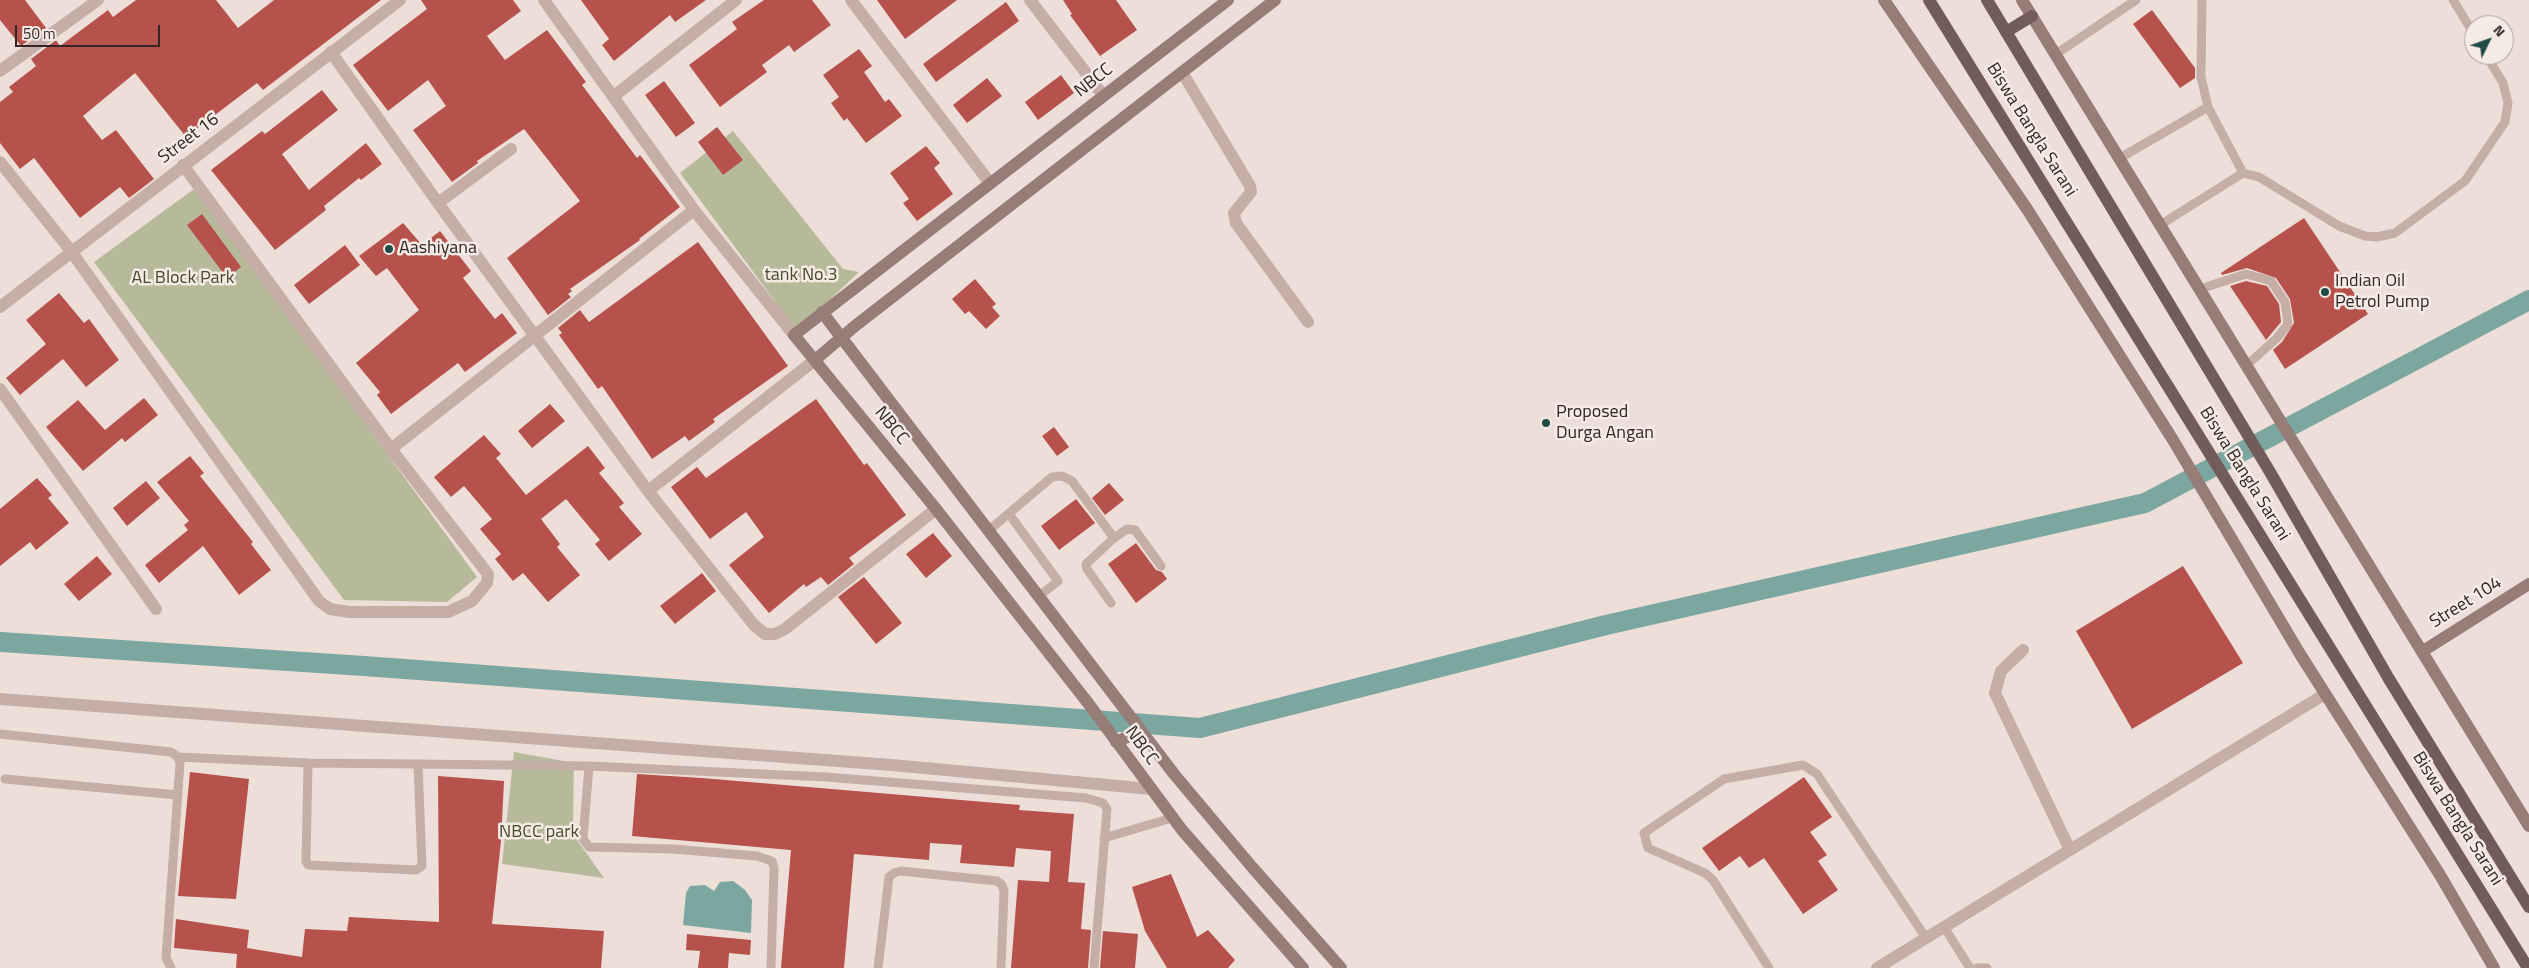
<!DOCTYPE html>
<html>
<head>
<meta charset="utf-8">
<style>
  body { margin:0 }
  #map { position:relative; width:2529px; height:968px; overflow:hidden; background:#eddfd8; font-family:"Titillium Web",sans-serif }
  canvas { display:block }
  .north { position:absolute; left:2464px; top:15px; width:50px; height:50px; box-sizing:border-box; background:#f6eae4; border:1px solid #a79c98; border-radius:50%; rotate:48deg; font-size:14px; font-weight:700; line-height:20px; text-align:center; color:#312726 }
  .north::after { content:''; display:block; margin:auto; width:18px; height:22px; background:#214d47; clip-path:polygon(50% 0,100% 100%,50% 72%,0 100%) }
  .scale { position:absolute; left:15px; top:25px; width:145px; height:22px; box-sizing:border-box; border:2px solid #312726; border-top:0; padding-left:6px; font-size:15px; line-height:18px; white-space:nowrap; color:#312726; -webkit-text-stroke:4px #f6eae4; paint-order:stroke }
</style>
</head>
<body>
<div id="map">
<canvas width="2529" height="968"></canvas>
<div class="north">N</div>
<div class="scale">50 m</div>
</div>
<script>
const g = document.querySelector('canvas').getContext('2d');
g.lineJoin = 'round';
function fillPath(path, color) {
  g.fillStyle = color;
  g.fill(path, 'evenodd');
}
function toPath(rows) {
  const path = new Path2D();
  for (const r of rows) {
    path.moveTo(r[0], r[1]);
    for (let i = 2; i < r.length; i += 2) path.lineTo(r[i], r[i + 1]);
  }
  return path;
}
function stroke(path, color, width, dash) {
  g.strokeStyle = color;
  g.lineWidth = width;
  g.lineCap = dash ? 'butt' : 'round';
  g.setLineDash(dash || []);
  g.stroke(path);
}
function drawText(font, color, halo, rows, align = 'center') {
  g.font = font + ' "Titillium Web",sans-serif';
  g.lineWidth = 5;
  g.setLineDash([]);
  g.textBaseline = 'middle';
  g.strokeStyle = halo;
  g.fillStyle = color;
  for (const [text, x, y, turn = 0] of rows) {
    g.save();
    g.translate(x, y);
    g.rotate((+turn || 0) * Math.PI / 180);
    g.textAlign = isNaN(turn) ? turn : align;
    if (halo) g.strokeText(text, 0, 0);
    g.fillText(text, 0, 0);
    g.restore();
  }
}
const green = toPath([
  [733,131,843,269,859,272,797,331,680,173],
  [194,189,477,577,447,602,344,600,94,262],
  [514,752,574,763,573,829,575,837,604,878,502,864]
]);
const water = toPath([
  [733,881,745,890,752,900,751,933,683,925,686,893,690,886,705,885,714,891,720,882]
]);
const canal = toPath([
  [0,642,364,666,1200,728,1606,625,2145,503,2529,300]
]);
const building = toPath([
  [0,0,25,0,46,28,21,46,0,20],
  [136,0,216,0,238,28,274,0,381,0,263,90,257,83,186,137,135,73,83,116,102,140,116,130,154,179,129,198,120,187,80,218,34,158,20,169,0,143,0,102,13,92,9,87,36,66,31,59,56,40,60,46,108,10,113,17],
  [421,0,513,0,521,11,487,36,505,60,547,30,586,82,582,85,637,158,640,155,680,207,639,239,640,240,570,289,572,291,568,294,571,297,548,315,507,258,580,201,524,129,477,161,478,163,452,182,413,130,446,106,428,80,388,111,353,65,427,9],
  [581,0,706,0,675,22,670,15,614,61,602,45,609,39],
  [764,0,812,0,831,25,794,52,789,45,762,65,767,72,720,107,689,65,737,29,732,22],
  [877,0,957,0,905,39],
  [1063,0,1116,0,1137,30,1100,56,1070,15,1072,14],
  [1006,2,1019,21,936,82,923,64],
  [2152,10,2195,68,2195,78,2180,88,2133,24],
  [859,49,872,66,864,72,885,102,889,99,902,116,866,143,847,118,844,121,831,103,839,97,823,75],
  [1061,75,1074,93,1038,120,1025,102],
  [987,78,1002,96,967,123,953,105],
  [664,81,695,123,676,137,645,95],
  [322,90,338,110,282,154,309,190,366,143,382,164,361,180,359,178,324,206,326,210,275,250,211,170,262,131,265,134],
  [717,127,743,160,723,175,698,142],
  [926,146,940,163,934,168,953,194,917,221,903,203,909,199,890,173],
  [202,214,241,267,227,278,187,225],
  [2304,218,2368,314,2285,369,2273,350,2282,342,2294,323,2290,299,2276,278,2247,268,2222,275,2221,273],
  [403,223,422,245,440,231,471,271,463,278,495,319,502,313,517,333,465,372,458,363,391,414,377,395,380,392,356,363,419,310,387,268,376,276,359,256],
  [698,242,788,366,713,419,715,422,689,441,685,436,652,459,602,386,598,389,559,335,562,333,558,328,580,310,589,322],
  [345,245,360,265,309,304,294,285],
  [975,279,996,304,992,307,1000,316,986,329,969,311,965,314,952,299],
  [2246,281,2267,286,2279,304,2281,322,2266,340,2230,286],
  [59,293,84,323,89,319,119,360,86,387,63,359,20,395,6,378,46,344,26,320],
  [144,398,158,415,125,442,122,438,83,471,46,427,78,400,105,430],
  [816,399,864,465,867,463,906,515,849,558,854,564,828,585,821,577,806,587,804,584,769,613,729,565,764,537,746,512,710,539,671,487,697,467,706,478],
  [550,404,565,421,532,448,518,431],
  [1054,427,1069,447,1057,456,1042,436],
  [484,435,501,454,496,458,526,495,588,446,605,468,599,473,624,503,619,507,642,534,609,561,595,544,600,540,566,499,541,519,560,544,557,547,580,575,548,602,523,573,513,581,495,559,501,554,480,529,492,519,464,486,451,497,434,477],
  [190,456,204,473,200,476,253,542,251,544,271,570,239,595,203,546,159,583,145,565,188,530,184,525,189,521,157,482],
  [37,478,52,495,48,498,69,523,36,550,30,542,0,566,0,509],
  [146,481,160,498,127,526,113,508],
  [1109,483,1124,500,1105,515,1092,498],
  [1076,499,1095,523,1059,550,1041,526],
  [933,533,952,556,926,578,906,554],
  [1136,543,1156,570,1162,572,1167,579,1136,603,1108,564],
  [97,556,112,574,79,601,64,584],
  [2183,566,2243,663,2132,729,2076,631],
  [702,573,716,591,675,624,660,606],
  [864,577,902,623,876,644,838,597],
  [190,772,249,779,236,899,178,896],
  [637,774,702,778,1020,805,1019,810,1074,814,1068,882,1085,883,1081,929,1091,930,1088,968,1011,968,1018,880,1049,882,1051,851,1016,848,1014,867,960,863,962,845,930,843,929,860,854,854,844,968,781,968,791,850,632,836],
  [438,776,504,781,501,841,492,924,604,931,601,968,236,968,237,954,174,948,176,919,249,930,247,948,302,957,305,929,347,931,349,917,439,922],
  [1804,777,1832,817,1810,832,1827,855,1818,861,1838,890,1803,914,1764,858,1749,868,1740,856,1719,871,1702,848],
  [1171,874,1197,937,1208,930,1235,960,1228,968,1167,968,1145,931,1132,887],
  [1103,931,1138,934,1135,968,1100,968],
  [687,934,751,940,750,955,729,953,728,968,698,968,700,951,686,950]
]);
const lane = toPath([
  [2202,0,2201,77,2208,107,2243,173],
  [2453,0,2474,34],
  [2056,54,2136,0],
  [2120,158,2208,107],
  [2160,225,2243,173,2259,177,2339,226,2365,236,2377,237,2395,233,2465,181,2505,122,2508,103,2503,83,2486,55],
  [2200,289,2246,274,2271,281,2285,302,2288,324,2277,338,2247,365],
  [1009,514,1058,581,1038,597],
  [988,531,1052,477,1062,476,1072,481,1114,538,1127,529,1135,530,1161,566],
  [1111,603,1087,569,1086,564,1114,538],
  [0,734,171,752,178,757,180,763,166,958,171,968],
  [178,757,308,763,418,764,422,866,416,870,308,865,306,861,308,763],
  [418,764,589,766],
  [5,779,178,795],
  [1104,838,1172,818],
  [1944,927,1970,968],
  [771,968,774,868,772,861,757,856,673,849,589,847,583,839,589,766,826,777,1086,798,1103,803,1107,809,1094,968],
  [878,968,889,877,894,873,901,871,997,881,1002,885,1004,891,1001,968],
  [1769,968,1713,880,1705,873,1648,848,1644,833,1724,779,1803,765,1817,774,1926,938],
  [1977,968,1987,968]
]);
const street = toPath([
  [544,0,694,210,794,335],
  [851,0,990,183],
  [1030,0,1103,95],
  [331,52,438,203,648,491,754,625,765,634,775,634,785,629,936,509],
  [0,71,98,0],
  [1182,72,1250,186,1251,192,1234,213,1236,223,1308,322],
  [614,96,736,0],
  [0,162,71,251,319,601,330,609,349,612,448,612,472,601,487,583,488,574,391,449,183,165],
  [438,203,511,149],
  [0,307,400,0],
  [0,389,156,609],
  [391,449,694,210],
  [648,491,815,360],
  [2023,650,2001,671,1995,693,2070,850],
  [0,699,892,765,1151,789],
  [1877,968,2325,694]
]);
const secondary = toPath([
  [1228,0,794,335,936,509,1088,703,1182,830,1303,968],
  [1884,0,2027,209,2173,440,2300,654,2440,875,2494,968],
  [2022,0,2529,826],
  [822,312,1174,774,1252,867,1341,968],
  [815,360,855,326,1275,0],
  [2423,651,2529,584],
  [1116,742,1141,731]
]);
const primary = toPath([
  [1929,0,2528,968],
  [1987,0,2270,472,2389,679,2529,907],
  [2006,32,2032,16]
]);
const markers = [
  [389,249,5,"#214d47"],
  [2325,292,5,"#214d47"],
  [1546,423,5,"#214d47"]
];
const streetNames = [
  ["NBCC",1094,81,-38],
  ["Biswa Bangla Sarani",2031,130,58],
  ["Street 16",189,139,-37],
  ["NBCC",891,426,51],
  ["Biswa Bangla Sarani",2244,474,58],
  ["Street 104",2466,603,-32],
  ["NBCC",1141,746,54],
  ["Biswa Bangla Sarani",2457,819,58]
];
const poiNames = [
  ["Aashiyana",399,249],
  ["Indian Oil",2335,282],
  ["Petrol Pump",2335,303],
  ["Proposed",1556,413],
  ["Durga Angan",1556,434]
];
const parkNames = [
  ["tank No.3",801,276],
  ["AL Block Park",183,279],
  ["NBCC park",539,833]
];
fillPath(green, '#b6ba9a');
fillPath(water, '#7ba7a0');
stroke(canal, '#7ba7a0', 20);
fillPath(building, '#b7514c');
stroke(lane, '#c4aea6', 9);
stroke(street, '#c4aea6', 12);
stroke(secondary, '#977d78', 12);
stroke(primary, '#715c59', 12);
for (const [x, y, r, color] of markers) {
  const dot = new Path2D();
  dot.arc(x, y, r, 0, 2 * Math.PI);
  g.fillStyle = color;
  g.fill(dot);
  stroke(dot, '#f6eae4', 2);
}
drawText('18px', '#312726', '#f6eae4', streetNames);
drawText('18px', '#312726', '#f6eae4', poiNames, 'left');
drawText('18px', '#474c2d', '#f6eae4', parkNames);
</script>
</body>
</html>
